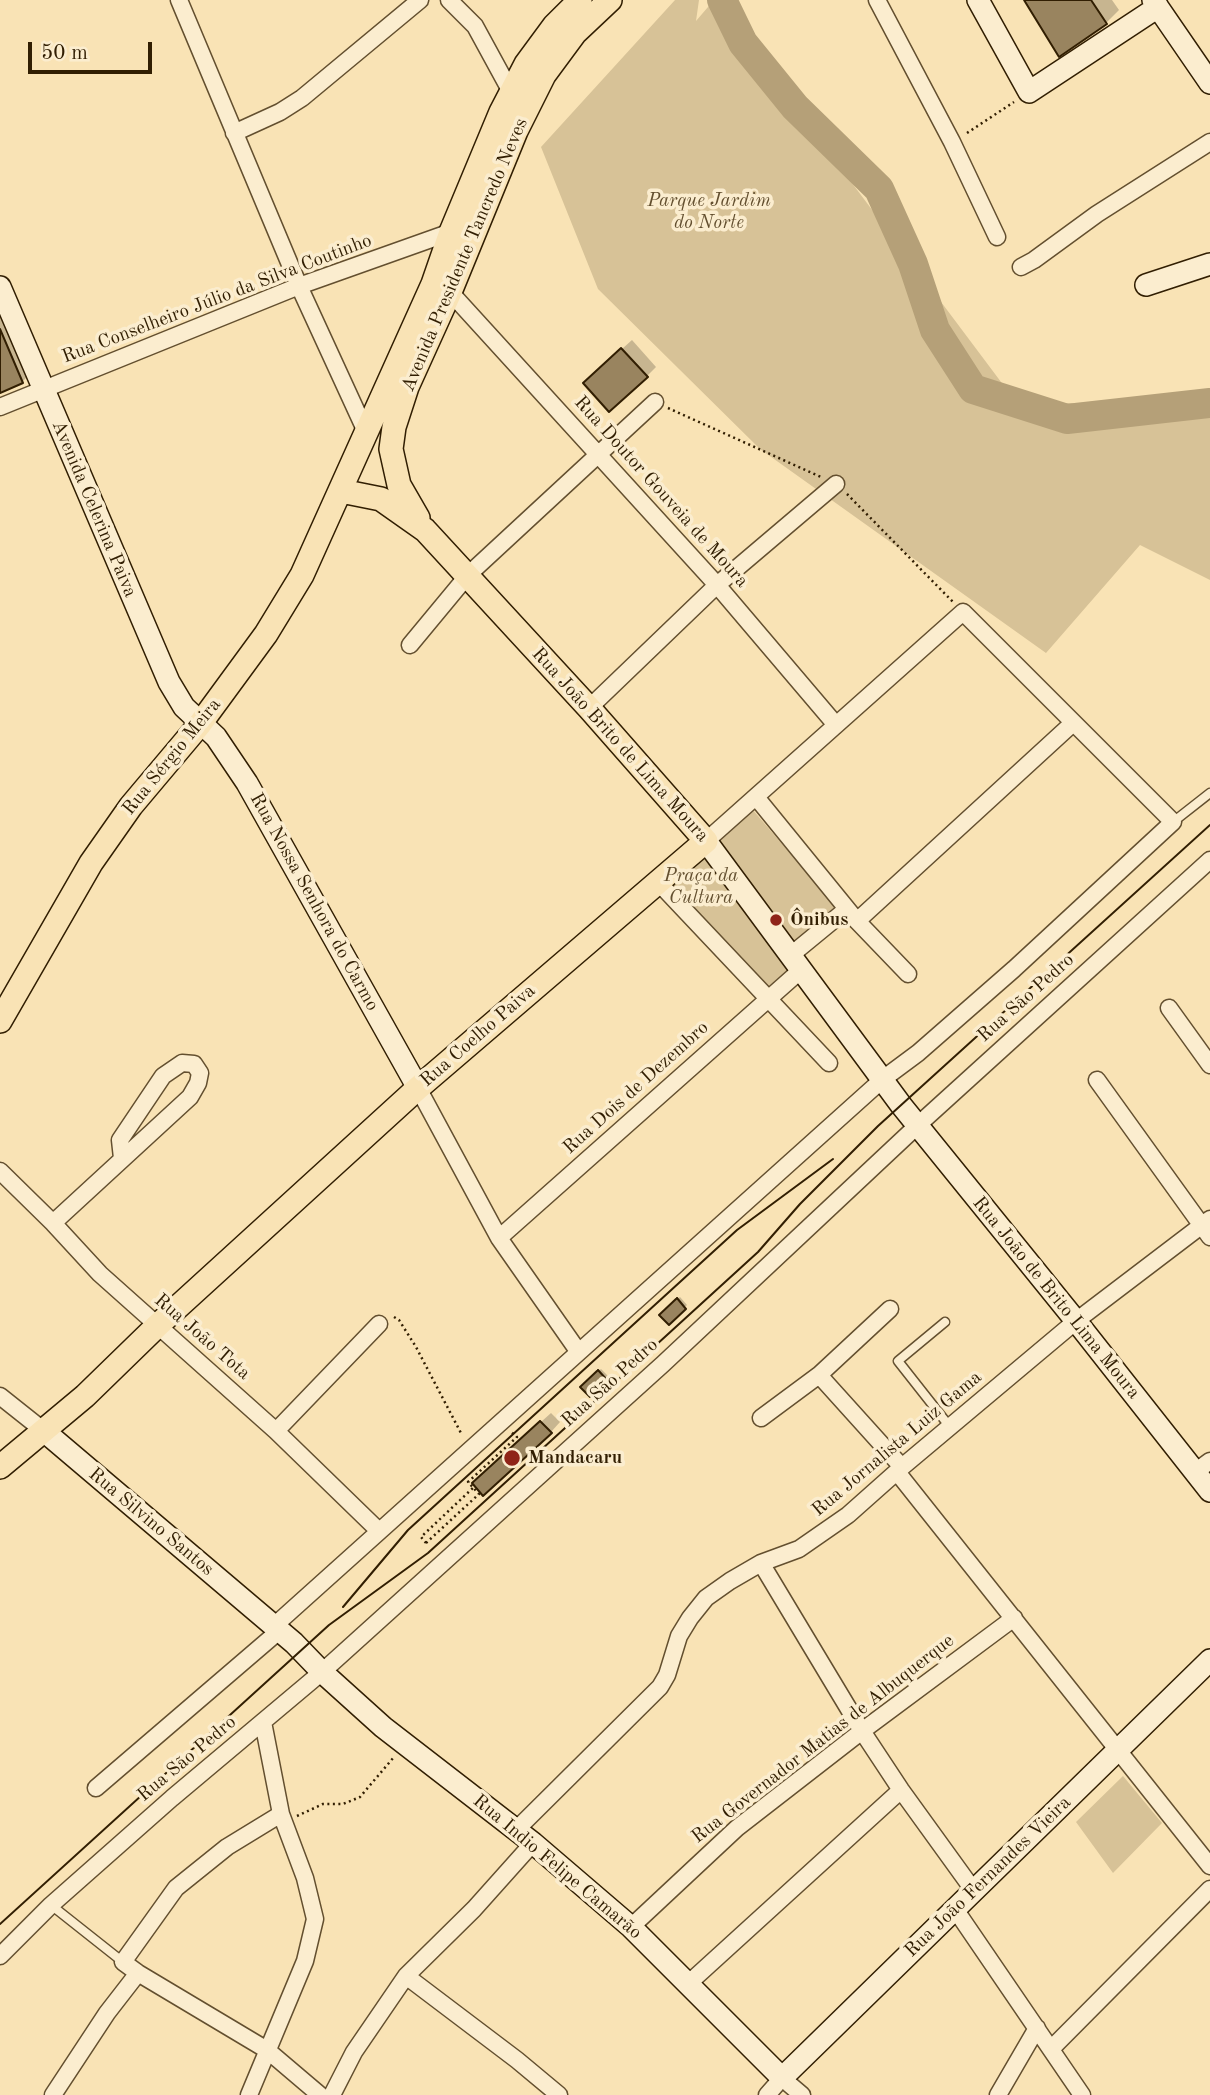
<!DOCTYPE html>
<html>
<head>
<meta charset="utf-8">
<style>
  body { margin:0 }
  #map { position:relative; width:1210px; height:2095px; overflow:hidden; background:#f9e3b5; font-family:"Old Standard TT",serif }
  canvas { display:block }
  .scale { position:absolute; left:28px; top:42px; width:124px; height:32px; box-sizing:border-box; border:4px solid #311e02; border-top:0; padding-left:9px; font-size:21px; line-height:24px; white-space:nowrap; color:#311e02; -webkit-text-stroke:5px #fbedcf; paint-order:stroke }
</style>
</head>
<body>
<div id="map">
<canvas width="1210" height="2095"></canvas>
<div class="scale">50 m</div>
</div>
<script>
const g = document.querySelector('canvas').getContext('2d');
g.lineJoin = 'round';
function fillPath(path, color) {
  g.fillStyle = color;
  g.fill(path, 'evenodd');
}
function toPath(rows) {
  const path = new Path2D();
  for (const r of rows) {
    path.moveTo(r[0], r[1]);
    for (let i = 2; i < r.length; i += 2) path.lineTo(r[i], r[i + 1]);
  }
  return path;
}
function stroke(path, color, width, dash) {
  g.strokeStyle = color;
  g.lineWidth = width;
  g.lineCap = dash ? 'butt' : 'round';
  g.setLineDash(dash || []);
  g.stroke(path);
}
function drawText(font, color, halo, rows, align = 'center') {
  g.font = font + ' "Old Standard TT",serif';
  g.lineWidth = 7;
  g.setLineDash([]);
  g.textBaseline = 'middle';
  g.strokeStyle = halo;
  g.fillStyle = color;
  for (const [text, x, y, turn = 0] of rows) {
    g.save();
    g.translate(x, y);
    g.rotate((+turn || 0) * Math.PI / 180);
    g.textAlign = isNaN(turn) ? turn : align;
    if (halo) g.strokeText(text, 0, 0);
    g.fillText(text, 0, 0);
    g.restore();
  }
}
const green = toPath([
  [675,0,699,0,696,21,714,0,724,0,795,107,1016,402,1197,406,1210,403,1210,580,1140,545,1046,653,760,449,598,289,541,147],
  [752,809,844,916,801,952,716,843],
  [703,854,793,967,764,990,666,882],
  [1123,1776,1162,1823,1113,1873,1076,1822]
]);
const shadow = toPath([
  [1026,0,1112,0,1119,10,1106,23,1060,54],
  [0,298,35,369,22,382,0,391],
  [632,340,656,367,647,376,594,374],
  [680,1297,687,1305,669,1323,661,1315],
  [601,1369,609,1377,590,1395,583,1387],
  [551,1413,560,1422,551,1432,484,1473]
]);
const river = toPath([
  [722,0,743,43,795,107,879,189,913,264,935,330,973,389,1067,419,1210,403]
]);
const building = toPath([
  [1024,0,1091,0,1107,24,1059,57,1024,0],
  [0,329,23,383,0,393,0,329],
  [621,348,648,377,609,412,583,383,621,348],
  [677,1298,686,1309,669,1325,659,1315,677,1298],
  [598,1370,608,1381,590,1397,580,1387,598,1370],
  [540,1421,552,1433,483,1496,472,1483,540,1421]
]);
const path = toPath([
  [967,133,1014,102],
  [668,408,821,477],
  [847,494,953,602],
  [394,1317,399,1320,416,1347,462,1435],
  [426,1543,421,1537,475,1486],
  [297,1816,323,1804,343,1804,360,1797,394,1757]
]);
const lane = toPath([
  [1173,822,1210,793],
  [945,1322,898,1361,950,1427],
  [51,1905,123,1962]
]);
const street = toPath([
  [179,0,299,286,367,434],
  [449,0,475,26,511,92],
  [877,0,952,142,997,237],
  [234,133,280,112,302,98,420,0],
  [1021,267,1034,260,1097,214,1210,142],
  [450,292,717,585,836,725],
  [0,407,299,286,451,232],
  [410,645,468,575,655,402],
  [589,708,717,585,836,484],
  [756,797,857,921,908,974],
  [658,882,829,1063],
  [857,921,1073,723],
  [791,955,847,909],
  [1169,1008,1210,1065],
  [1097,1080,1210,1237],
  [418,1088,499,1238,578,1351],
  [0,1171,53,1223,100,1274,276,1431,379,1531],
  [53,1223,190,1097,198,1083,200,1073,194,1064,182,1063,163,1076,120,1140,122,1158],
  [499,1238,801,970],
  [819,1375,902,1467],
  [0,1396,44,1431],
  [761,1418,819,1375,890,1309],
  [276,1431,379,1324],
  [897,1472,1210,1866],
  [1195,1472,1210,1461],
  [761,1563,862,1731,901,1790,974,1891],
  [274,1626,883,1079,918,1053,1014,969,1173,822,963,612,706,841],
  [96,1788,279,1631],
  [281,1814,227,1847,176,1888,123,1962,138,1973,267,2050,320,2095],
  [516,1830,660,1687,667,1675,679,1636,690,1618,706,1598,730,1581,761,1563,799,1549,848,1515,902,1467,1076,1321,1210,1219],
  [955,1909,1082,2095],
  [631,1927,737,1828,862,1731,1014,1618],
  [0,1956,51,1905,172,1798,322,1672,663,1364,918,1125,1210,860],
  [406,1976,517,2060,559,2095],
  [689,1983,901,1790],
  [1051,2049,1210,1889],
  [53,2095,107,2013,138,1973],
  [249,2095,305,1961,315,1919,305,1878,281,1814,263,1722],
  [332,2095,354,2052,406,1976,474,1909,533,1843],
  [767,2095,782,2078,802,2095],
  [998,2095,1037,2028]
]);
const secondary = toPath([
  [978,0,1029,92,1158,7],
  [1153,0,1210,83],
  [1146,285,1210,264],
  [0,287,169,682,184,707,216,737,247,783,418,1088],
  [706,841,901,1105,1076,1321,1210,1491],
  [44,1431,294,1643,322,1672,383,1727,533,1843,631,1927,782,2078,1210,1660]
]);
const primary = toPath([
  [418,518,399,485,391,449,394,427,407,387,450,292,516,131,544,75,575,33,610,0],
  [0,1021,91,863,131,806,200,724,266,634,302,575,433,284,451,232,501,112,526,64,554,26,580,0],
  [0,1467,85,1396,158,1325,418,1088,706,841,589,708,425,530,381,499,341,491]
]);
const tram = toPath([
  [343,1607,408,1530,737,1230,833,1159],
  [0,1924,329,1625,428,1553,758,1252,800,1204,878,1126,1210,825]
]);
const pathBridge = toPath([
  [426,1543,479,1494,468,1482,517,1437,510,1431]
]);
const markers = [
  [776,920,7,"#8f2418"],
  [512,1458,9,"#8f2418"]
];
const parkNames = [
  ["Parque Jardim",709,201],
  ["do Norte",709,223],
  ["Praça da",701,876],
  ["Cultura",701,898]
];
const streetNames = [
  ["Avenida Presidente Tancredo Neves",465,255,-67],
  ["Rua Conselheiro Júlio da Silva Coutinho",217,299,-21],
  ["Rua Doutor Gouveia de Moura",661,492,48],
  ["Avenida Celerina Paiva",94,509,67],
  ["Rua João Brito de Lima Moura",620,745,48],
  ["Rua Sérgio Meira",172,757,-51],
  ["Rua Nossa Senhora do Carmo",314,902,61],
  ["Rua São Pedro",1026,998,-42],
  ["Rua Coelho Paiva",478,1036,-41],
  ["Rua Dois de Dezembro",636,1088,-42],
  ["Rua João de Brito Lima Moura",1056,1298,51],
  ["Rua João Tota",202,1337,41],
  ["Rua São Pedro",610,1383,-42],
  ["Rua Jornalista Luiz Gama",897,1444,-40],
  ["Rua Silvino Santos",151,1522,40],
  ["Rua Governador Matias de Albuquerque",823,1739,-38],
  ["Rua São Pedro",187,1759,-40],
  ["Rua Indio Felipe Camarão",557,1867,40],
  ["Rua João Fernandes Vieira",988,1877,-44]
];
const poiNames = [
  ["Ônibus",790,920],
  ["Mandacaru",528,1458]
];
fillPath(green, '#d7c297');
fillPath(shadow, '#0003');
stroke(river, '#b5a078', 30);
fillPath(building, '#99845f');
stroke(building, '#311e02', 2);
stroke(lane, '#634f2f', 11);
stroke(street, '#634f2f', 19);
stroke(secondary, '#311e02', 24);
stroke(primary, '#311e02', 26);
stroke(path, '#311e02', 2.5, [2, 3.5]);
stroke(lane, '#fbedcf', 8);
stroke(street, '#fbedcf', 16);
stroke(secondary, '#fbedcf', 21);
stroke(primary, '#f9e3b5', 23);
stroke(tram, '#311e02', 2);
stroke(pathBridge, '#311e02', 2.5, [2, 3.5]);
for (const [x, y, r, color] of markers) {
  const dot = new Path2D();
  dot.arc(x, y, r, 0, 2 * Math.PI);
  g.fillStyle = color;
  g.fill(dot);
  stroke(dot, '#fbedcf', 2.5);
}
drawText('italic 19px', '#634f2f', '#fbedcf', parkNames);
drawText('19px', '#311e02', '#fbedcf', streetNames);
drawText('bold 19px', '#311e02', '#fbedcf', poiNames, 'left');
</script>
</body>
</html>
